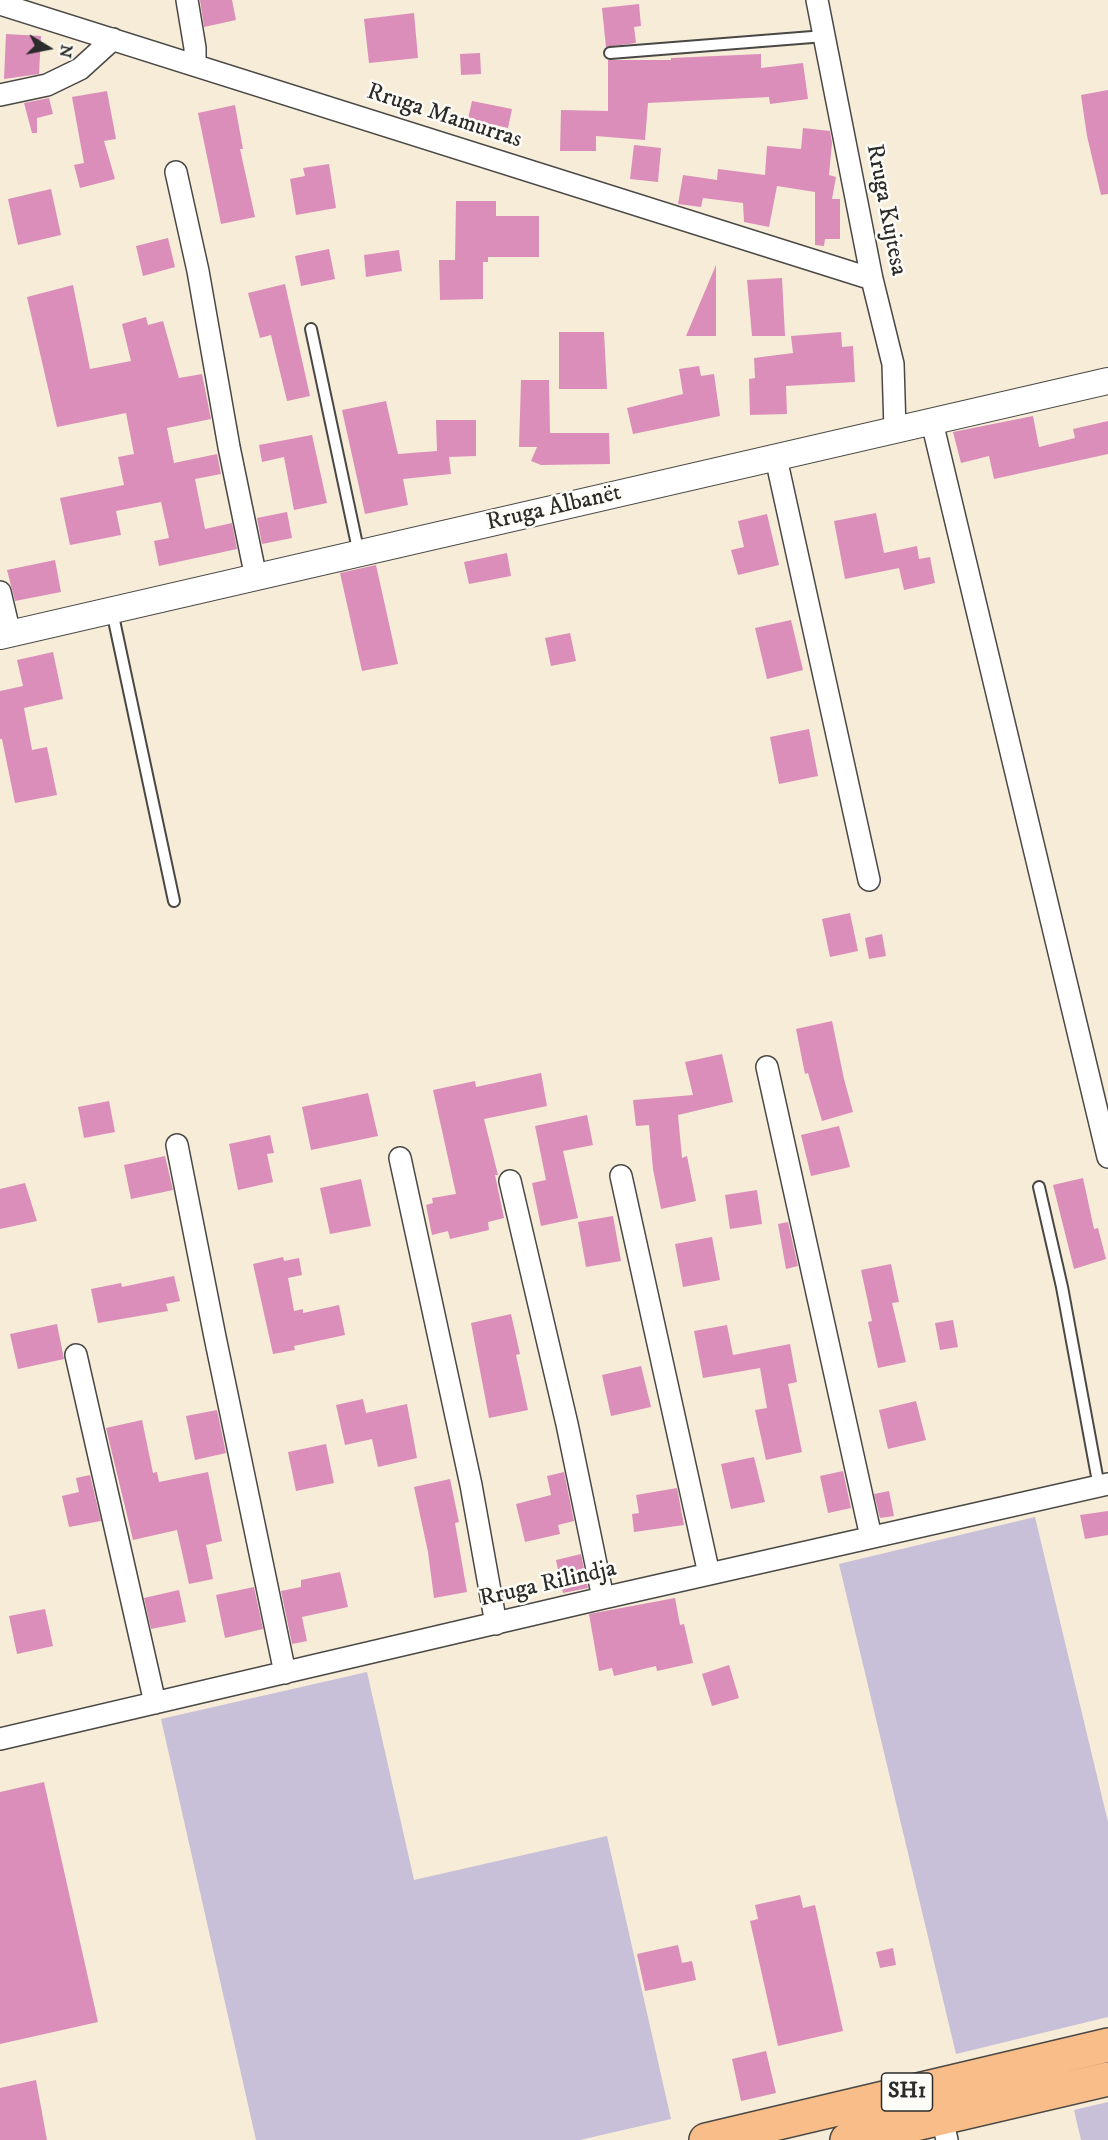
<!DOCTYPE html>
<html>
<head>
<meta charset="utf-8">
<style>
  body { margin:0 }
  #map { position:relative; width:1108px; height:2140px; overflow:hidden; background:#f6ecd8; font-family:"IM FELL DW Pica",serif }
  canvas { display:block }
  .north { position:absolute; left:18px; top:18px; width:60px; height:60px; -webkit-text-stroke:4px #fdfcf7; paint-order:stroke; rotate:100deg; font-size:16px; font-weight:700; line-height:24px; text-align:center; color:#2b2b2b }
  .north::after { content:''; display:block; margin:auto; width:21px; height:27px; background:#2b2b2b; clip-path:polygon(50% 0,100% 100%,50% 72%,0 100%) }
</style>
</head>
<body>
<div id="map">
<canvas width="1108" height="2140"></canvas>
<div class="north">N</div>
</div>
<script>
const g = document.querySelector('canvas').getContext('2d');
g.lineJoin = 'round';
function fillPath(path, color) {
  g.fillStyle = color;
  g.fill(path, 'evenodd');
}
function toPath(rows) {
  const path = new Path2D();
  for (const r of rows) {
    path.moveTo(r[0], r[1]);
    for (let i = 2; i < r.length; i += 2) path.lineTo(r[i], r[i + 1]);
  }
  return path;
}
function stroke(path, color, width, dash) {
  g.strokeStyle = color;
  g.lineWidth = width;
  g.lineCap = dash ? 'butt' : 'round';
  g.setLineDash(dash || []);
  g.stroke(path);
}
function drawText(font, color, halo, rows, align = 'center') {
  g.font = font + ' "IM FELL DW Pica",serif';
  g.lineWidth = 5;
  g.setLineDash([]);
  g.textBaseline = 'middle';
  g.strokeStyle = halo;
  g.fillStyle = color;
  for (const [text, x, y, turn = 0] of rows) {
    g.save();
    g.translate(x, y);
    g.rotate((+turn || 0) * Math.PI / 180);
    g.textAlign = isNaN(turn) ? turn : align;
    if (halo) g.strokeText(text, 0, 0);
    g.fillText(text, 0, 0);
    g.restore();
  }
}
const industrial = toPath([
  [1035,1517,1108,1822,1108,2017,956,2054,839,1564],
  [367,1672,414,1880,607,1836,671,2119,580,2140,256,2140,161,1719],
  [1108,2102,1108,2140,1081,2140,1074,2110]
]);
const building = toPath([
  [200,0,232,0,236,20,204,27],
  [639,4,641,26,634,27,636,43,606,47,602,8],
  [414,13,418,58,369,63,364,19],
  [6,34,41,36,39,74,4,79],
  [480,53,481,74,461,75,460,54],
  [761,54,761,68,803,63,808,99,770,104,769,97,648,103,645,140,596,136,596,151,560,151,561,110,608,111,608,60,671,60,671,58],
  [1108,90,1108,194,1101,195,1087,136,1081,95],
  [107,91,116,139,104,141,115,179,80,188,74,165,84,163,72,97],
  [49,98,53,114,37,118,37,133,32,133,24,103],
  [472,101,512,109,508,128,468,119],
  [235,105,243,149,240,149,255,217,221,224,198,113],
  [803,128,830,131,832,143,829,175,836,177,832,199,840,199,840,239,825,239,824,246,815,245,815,192,777,186,769,227,744,222,743,203,703,198,701,207,678,204,683,175,717,180,718,169,765,175,767,146,801,149],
  [634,145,661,148,658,182,630,179],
  [329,164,336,208,296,215,290,179,305,176,303,168],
  [51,189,61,235,18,245,8,199],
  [456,201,496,201,496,216,539,216,539,257,488,257,488,262,483,262,483,299,440,300,439,260,455,260],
  [168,238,175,267,143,276,136,246],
  [329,249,335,279,301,286,295,256],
  [399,250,402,271,366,277,364,255],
  [716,265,716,336,686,336],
  [782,278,785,336,752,336,747,280],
  [285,284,310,396,287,401,271,335,260,338,248,293],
  [73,285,90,369,131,361,122,324,146,317,148,325,163,321,179,378,202,374,211,419,167,428,174,463,217,454,221,474,195,479,205,529,232,523,237,549,159,566,154,541,169,538,161,502,116,511,121,535,70,545,60,498,124,485,118,457,134,454,126,413,57,427,27,297],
  [559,332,604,332,607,389,559,389],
  [841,332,842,347,853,346,855,382,786,386,787,414,750,415,749,379,755,378,754,358,793,353,791,336],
  [699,366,701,376,714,374,720,416,633,434,627,408,683,394,679,369],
  [521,380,549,380,550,433,609,433,610,464,541,465,531,461,537,447,519,447],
  [386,401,398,454,437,451,436,420,476,420,476,456,449,457,451,474,403,479,408,505,365,514,342,410],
  [1033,416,1039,447,1075,438,1073,429,1108,421,1108,454,994,479,989,456,961,463,953,432],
  [312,435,327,503,294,510,284,457,262,462,259,445],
  [287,512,292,538,262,544,257,518],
  [876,513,884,553,917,546,919,559,930,557,935,583,904,590,899,568,845,579,834,521],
  [767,514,779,565,738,575,731,550,744,547,738,521],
  [507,553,511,576,469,584,464,562],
  [55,560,61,592,15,601,7,570],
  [376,565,398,664,362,671,340,573],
  [791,620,803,670,767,679,755,628],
  [570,633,576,661,551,666,545,638],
  [53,652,63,699,24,708,32,750,47,747,57,795,15,803,2,739,0,739,0,691,23,686,17,660],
  [809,729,818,776,779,784,770,737],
  [850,913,858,951,830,957,822,919],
  [882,934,886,956,869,959,865,938],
  [832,1021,844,1079,853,1112,822,1121,808,1073,805,1074,796,1029],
  [722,1054,733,1102,678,1115,682,1158,687,1156,696,1201,661,1209,653,1169,649,1125,636,1126,633,1100,693,1095,685,1062],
  [541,1073,547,1106,484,1119,498,1175,495,1175,504,1218,488,1222,489,1230,450,1239,448,1231,432,1235,426,1205,433,1203,432,1198,456,1194,433,1090,475,1081,476,1087],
  [368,1093,378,1136,311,1150,302,1107],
  [109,1101,115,1132,84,1138,78,1107],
  [587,1115,593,1145,563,1151,578,1218,541,1226,532,1183,546,1180,535,1126],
  [839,1126,850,1167,811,1176,801,1135],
  [270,1135,274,1153,267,1154,273,1182,238,1190,229,1144],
  [165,1156,173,1190,131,1199,124,1165],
  [1083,1178,1094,1229,1098,1228,1106,1259,1074,1269,1053,1185],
  [361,1179,371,1226,330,1234,320,1188],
  [25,1183,37,1221,0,1229,0,1189],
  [757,1190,762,1224,730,1229,725,1195],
  [613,1216,621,1261,586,1267,578,1222],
  [788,1222,798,1266,786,1269,778,1224],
  [712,1237,720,1280,683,1287,675,1244],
  [283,1257,284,1261,299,1258,302,1275,288,1278,294,1311,303,1309,303,1313,339,1305,345,1335,294,1346,295,1350,273,1354,253,1264],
  [891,1264,899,1302,892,1303,906,1362,878,1368,868,1322,872,1321,861,1270],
  [174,1276,180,1301,166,1304,168,1311,98,1323,91,1289,121,1283,122,1287],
  [511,1314,520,1354,516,1355,528,1410,489,1418,471,1323],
  [953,1320,958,1347,940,1350,935,1323],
  [57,1324,64,1359,18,1369,10,1334],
  [727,1325,733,1355,790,1344,797,1382,788,1384,802,1452,766,1460,755,1410,767,1408,760,1368,703,1378,694,1331],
  [641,1366,651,1407,611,1416,602,1375],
  [363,1399,366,1413,407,1404,417,1458,378,1467,372,1439,345,1445,336,1405],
  [916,1401,926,1440,888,1449,879,1410],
  [217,1410,226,1453,195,1460,186,1416],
  [142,1420,153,1473,157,1472,159,1482,208,1472,222,1541,206,1545,213,1579,189,1584,177,1530,133,1540,106,1428],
  [326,1444,334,1483,296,1491,288,1452],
  [754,1457,765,1502,731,1509,721,1464],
  [843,1471,851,1508,828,1513,820,1476],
  [564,1472,574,1521,558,1525,560,1534,525,1542,516,1504,551,1495,547,1476],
  [90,1475,101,1521,69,1527,62,1496,79,1492,76,1478],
  [450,1479,459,1522,455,1523,467,1592,434,1598,428,1552,414,1487],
  [677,1488,684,1525,634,1532,632,1514,639,1513,636,1495],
  [889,1491,894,1516,880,1518,874,1494],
  [1108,1511,1108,1535,1085,1539,1080,1515],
  [581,1554,588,1588,563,1593,556,1560],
  [340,1572,348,1607,302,1617,307,1641,292,1644,281,1591,301,1587,301,1580],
  [254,1587,263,1629,225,1638,216,1595],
  [179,1590,186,1622,151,1629,144,1598],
  [675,1598,680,1625,684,1624,693,1663,657,1671,656,1666,614,1676,612,1668,599,1671,589,1614],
  [45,1609,53,1646,17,1654,9,1616],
  [729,1665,739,1698,712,1706,702,1674],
  [44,1782,98,2022,0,2044,0,1792],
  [800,1895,803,1908,815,1905,843,2031,778,2046,750,1921,758,1919,755,1905],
  [678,1945,682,1963,692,1961,696,1980,645,1991,637,1954],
  [893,1948,896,1965,880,1968,876,1952],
  [766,2051,776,2093,741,2101,732,2059],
  [36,2080,47,2140,0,2140,0,2088]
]);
const service = toPath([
  [610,53,825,36],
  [311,329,359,554],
  [112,611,174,901],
  [1039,1187,1062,1287,1099,1487]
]);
const minor = toPath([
  [187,0,195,48,195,65],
  [817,0,872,279,893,364,895,430],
  [0,4,872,279],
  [0,95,47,85,80,69,113,39],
  [176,172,198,271,229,447,256,578],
  [932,422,1108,1157],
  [776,458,869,880],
  [0,592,10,634],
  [767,1067,871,1537],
  [177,1145,215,1337,285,1673],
  [400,1158,471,1485,496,1624],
  [621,1176,709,1574],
  [510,1181,567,1424,603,1598],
  [76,1355,155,1703],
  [0,1739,603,1598,1108,1484],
  [942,2118,947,2140]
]);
const tertiary = toPath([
  [0,636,1108,381]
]);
const primary = toPath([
  [706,2140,1108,2045],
  [847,2140,1108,2079]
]);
const shields = [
  [907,2092,51]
];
const shieldNames = [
  ["SH1",907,2092]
];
const streetNames = [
  ["Rruga Mamurras",444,117,18],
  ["Rruga Kujtesa",885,210,79],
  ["Rruga Albanët",554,509,-13],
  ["Rruga Rilindja",548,1585,-13]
];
fillPath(industrial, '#c8bfd8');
fillPath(building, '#db8eba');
stroke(service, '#494845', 14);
stroke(minor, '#494845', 24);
stroke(tertiary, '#494845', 28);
stroke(primary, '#494845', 36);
stroke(service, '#fff', 10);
stroke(minor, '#fff', 21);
stroke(tertiary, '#fff', 26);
stroke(primary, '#f8bd88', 33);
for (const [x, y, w] of shields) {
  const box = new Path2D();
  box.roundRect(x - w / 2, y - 19, w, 38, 4.5);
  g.fillStyle = '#fdfcf7';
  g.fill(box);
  stroke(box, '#2b2b2b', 1.5);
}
drawText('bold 22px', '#2b2b2b', null, shieldNames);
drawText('24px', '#2b2b2b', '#fdfcf7', streetNames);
</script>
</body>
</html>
